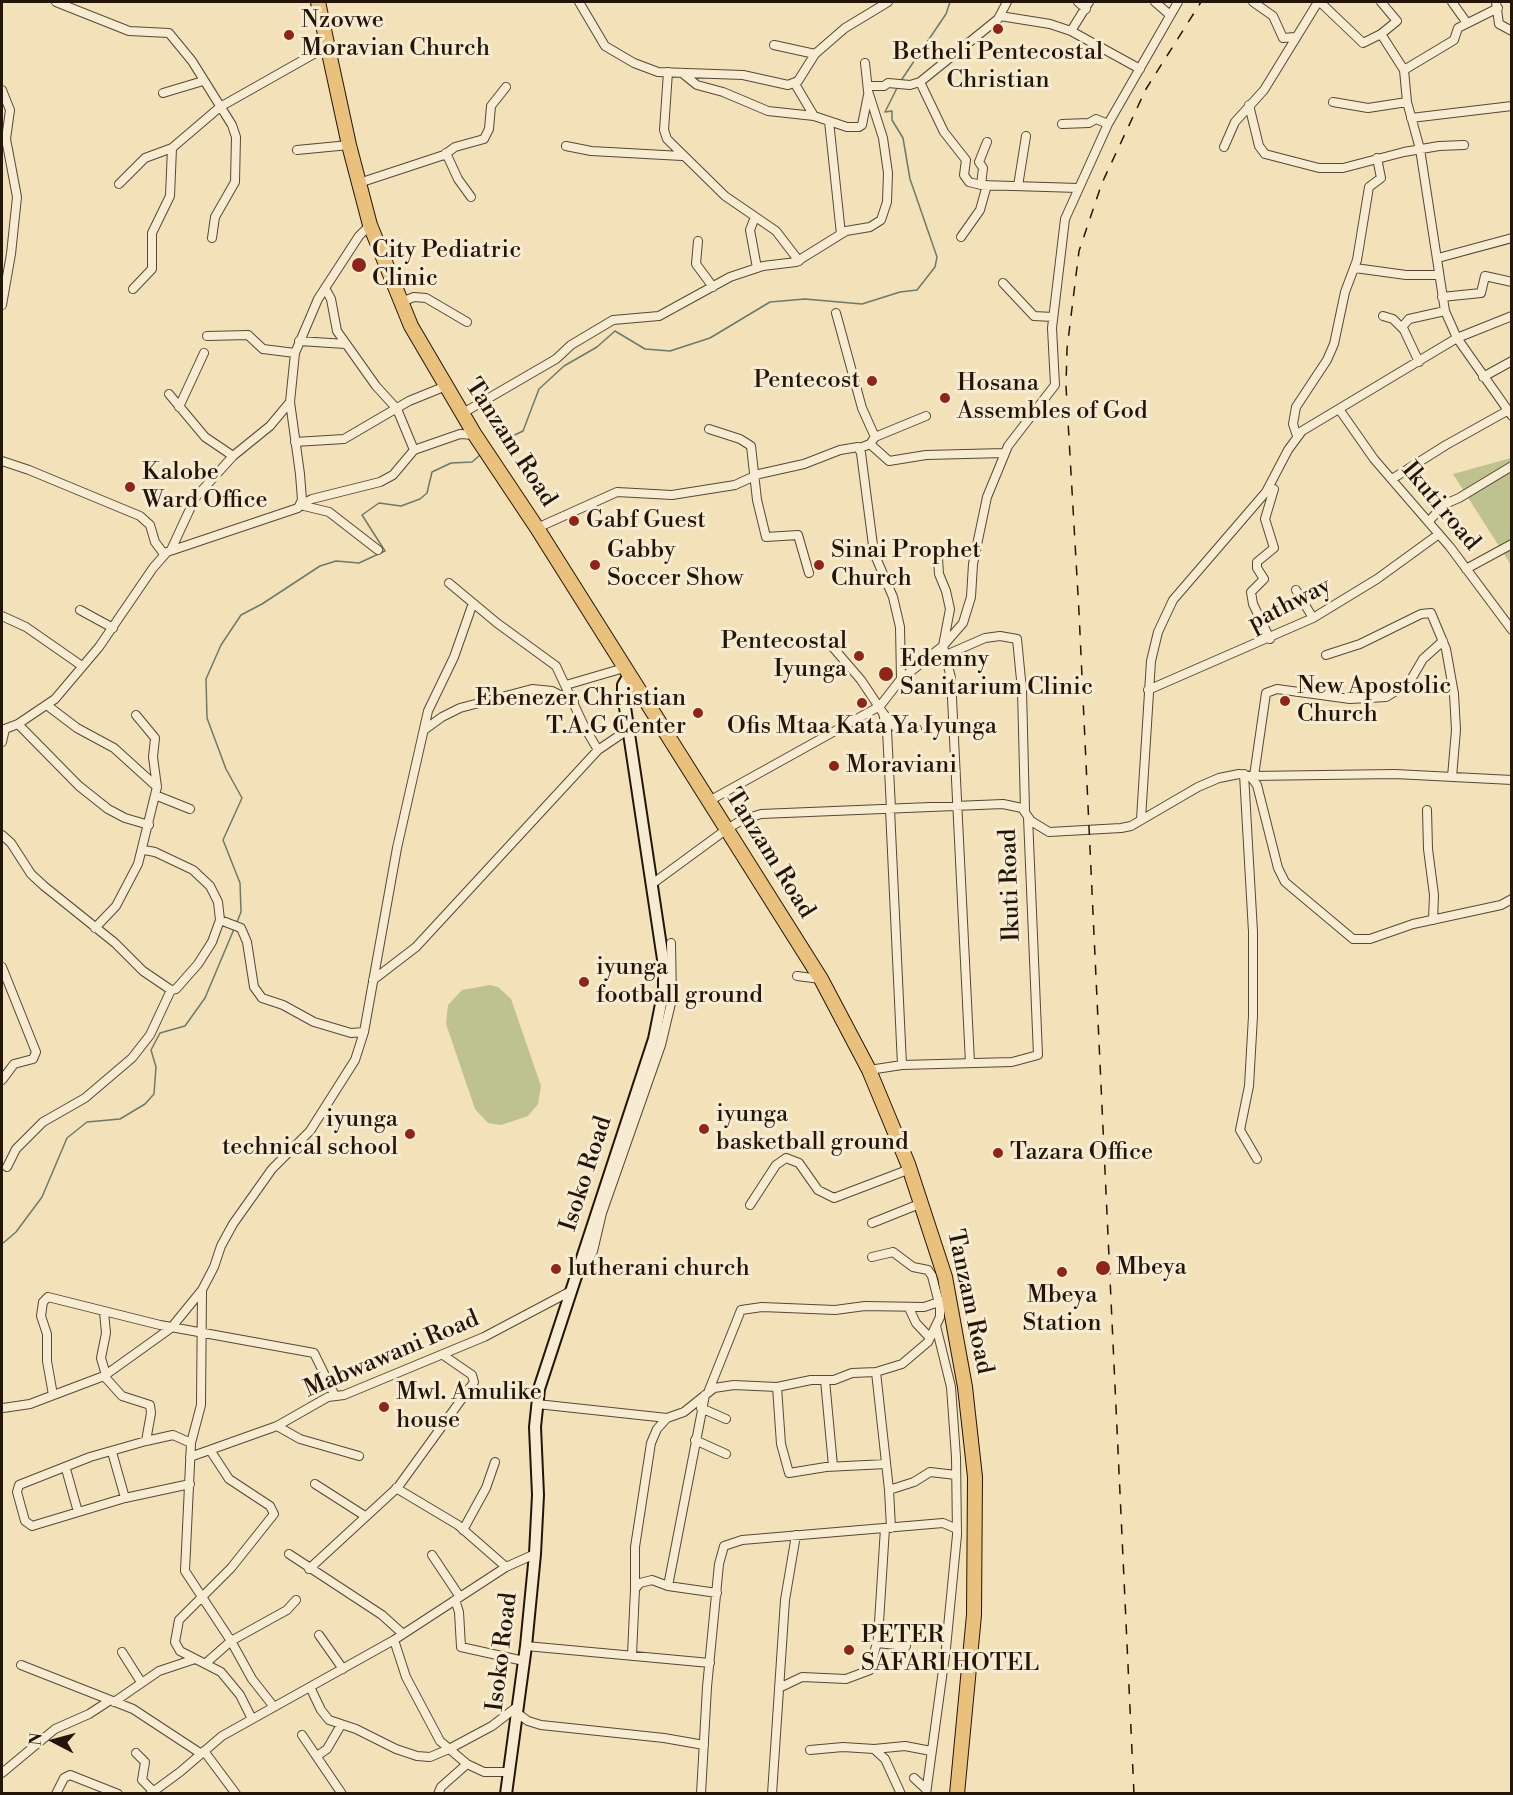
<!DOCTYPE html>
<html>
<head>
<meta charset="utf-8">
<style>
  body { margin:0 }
  #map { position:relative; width:1513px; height:1795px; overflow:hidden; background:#f2e1b9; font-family:"Libre Bodoni",serif }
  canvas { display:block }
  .frame { position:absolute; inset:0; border:3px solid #23150a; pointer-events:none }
  .north { position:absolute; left:24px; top:1711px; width:60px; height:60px; -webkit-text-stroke:4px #f7ecd2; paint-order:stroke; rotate:276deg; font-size:16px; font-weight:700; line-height:24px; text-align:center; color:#23150a }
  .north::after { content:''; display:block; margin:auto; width:21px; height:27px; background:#23150a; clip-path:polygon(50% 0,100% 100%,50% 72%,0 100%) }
</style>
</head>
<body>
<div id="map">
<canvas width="1513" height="1795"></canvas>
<div class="frame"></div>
<div class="north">N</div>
</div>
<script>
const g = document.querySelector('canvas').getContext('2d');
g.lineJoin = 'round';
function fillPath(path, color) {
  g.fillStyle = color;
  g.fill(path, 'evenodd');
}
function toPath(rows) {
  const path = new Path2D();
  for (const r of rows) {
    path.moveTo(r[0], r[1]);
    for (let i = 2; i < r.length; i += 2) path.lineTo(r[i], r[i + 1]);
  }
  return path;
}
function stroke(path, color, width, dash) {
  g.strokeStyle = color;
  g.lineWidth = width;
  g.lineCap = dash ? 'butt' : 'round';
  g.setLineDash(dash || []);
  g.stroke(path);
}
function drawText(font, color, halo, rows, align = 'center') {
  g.font = font + ' "Libre Bodoni",serif';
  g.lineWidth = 6;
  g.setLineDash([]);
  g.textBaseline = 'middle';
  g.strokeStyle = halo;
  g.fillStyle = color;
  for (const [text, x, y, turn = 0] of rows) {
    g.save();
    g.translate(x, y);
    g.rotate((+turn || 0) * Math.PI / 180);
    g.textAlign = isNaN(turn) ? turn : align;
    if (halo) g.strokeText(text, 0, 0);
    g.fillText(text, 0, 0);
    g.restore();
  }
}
const green = toPath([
  [1511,458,1511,565,1453,474],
  [490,985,498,987,511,999,541,1086,538,1104,528,1116,501,1125,488,1123,475,1109,446,1024,448,1005,462,990]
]);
const stream = toPath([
  [900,82,946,14,950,2],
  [500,442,523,431,539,389,564,366,597,347,615,331,645,349,670,351,710,338,770,302,805,299,862,304,900,292,917,290,935,267,937,257,910,179,903,138,892,120,892,111,885,112,898,86],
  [237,922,241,912,240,883,223,840,242,798,226,769,207,718,206,679,221,645,241,615,262,604,320,566,336,561,359,563,385,551,362,515,379,503,401,506,420,499,427,493,432,472,451,463,472,462,480,455],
  [2,1244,16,1232,42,1197,67,1138,87,1122,120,1119,145,1104,154,1094,156,1067,151,1050,160,1033,185,1026,205,998,234,929]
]);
const street = toPath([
  [56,2,129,31,169,33,192,61,232,125,236,137,235,182,215,217,212,238],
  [579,2,605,46,634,63,658,72,743,75,788,85,798,81,815,54,845,28,888,2],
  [1078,2,1086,9],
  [1155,2,1170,15],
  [1253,2,1273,16,1283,38,1295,37],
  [1320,2,1363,43,1381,34],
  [1381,2,1397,21,1381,34,1404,70,1407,102,1420,149,1445,311,1457,338,1512,416],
  [1452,2,1467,23],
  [1496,2,1499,24,1512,31],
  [1000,16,1050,24,1071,31,1140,69],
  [1071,31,1089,2],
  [774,45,815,54],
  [1404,70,1454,40,1458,28,1498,8],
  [668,72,664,130,667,139,725,196,776,231,799,261],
  [682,73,697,85,723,92,768,111,814,116,847,127,859,127,862,125,868,95],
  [920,82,944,132,966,160,964,175,969,182,981,185,1078,188],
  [795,84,814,116],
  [868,86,884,86,888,83,910,85,920,82,998,19,1007,2],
  [2,90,10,110,6,139,17,197,11,254,2,305],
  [163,93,203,81],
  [1333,102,1368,108,1407,102],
  [1249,105,1259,146,1265,154,1319,168,1343,168,1404,152,1439,146,1464,145],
  [1411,118,1512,106],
  [829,121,841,234],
  [1062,124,1089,123,1096,119,1108,124],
  [566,146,591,151,682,156],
  [1224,147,1235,122,1264,90,1318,2],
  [297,150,349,145],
  [446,153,458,179,471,197],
  [359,183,444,155,455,147,484,139,489,129,491,106,506,87],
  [119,184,145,158,172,148,220,107,328,46],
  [981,185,983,168,979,162,987,142],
  [1018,186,1026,136],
  [755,217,750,230,757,268],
  [961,237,980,210,987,185],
  [698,241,696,264,713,287],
  [1438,258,1512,238],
  [1355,268,1406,275,1439,275],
  [1003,283,1034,316,1053,317],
  [325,288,331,299,337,331,376,386,397,409,414,450],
  [133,289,152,269,152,233,170,196,172,148],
  [1442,297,1481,293,1485,276,1512,282],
  [401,302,414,297,426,298,467,322],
  [836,313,862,408,875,437,870,444,860,448],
  [1383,316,1393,319,1404,330,1419,362],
  [1402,327,1409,319,1445,311],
  [207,336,248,335,263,349,295,353],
  [299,341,346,344],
  [1483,377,1512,361],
  [169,394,205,437,233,456],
  [179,407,204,353],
  [1339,409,1374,459,1450,547,1512,630],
  [463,413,556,359,571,345,613,320,659,316,730,277,763,266,796,262,846,231,870,227,881,220,887,202,888,173,883,138,868,91,865,63],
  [709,429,740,439,751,446,757,500,766,537,798,535,809,573],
  [1297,436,1293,424,1296,407,1327,360,1334,344,1345,292,1357,260,1369,187,1381,178,1377,158],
  [875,437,926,416],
  [295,442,344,439,409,401,446,386],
  [870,444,889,461,926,455,1005,453],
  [2,461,29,470,140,516,150,525,155,542,164,554],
  [1392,479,1446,445,1507,411],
  [300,505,312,499,380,482,393,475,414,450,460,434,475,435],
  [300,505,329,512,378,550],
  [1429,521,1445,504,1459,498,1512,466],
  [537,528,617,492,672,495,735,485,759,474,804,464,840,450,858,447,861,453,874,553,893,597,900,627,901,679],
  [171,550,195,498,233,456,270,426,290,402],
  [938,559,939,574,946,591,950,609,943,646,951,678,970,1063],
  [1466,569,1512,544],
  [449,583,497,623,556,666,585,728,598,750],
  [1296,590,1313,618],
  [80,610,113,628],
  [2,616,26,627,82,666],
  [1270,639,1253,604,1251,592,1264,579,1257,568,1257,562,1274,548,1265,519,1274,489],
  [830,644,861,680,883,713,887,730,891,809],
  [946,655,985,638,1000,636,1017,639,1022,690,1025,810],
  [1326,655,1360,644,1421,614,1431,613,1446,649,1454,694,1456,730,1452,777],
  [566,685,624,668],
  [1148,690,1313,618,1377,579,1439,534],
  [48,706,77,728,114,748,157,787],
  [883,713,895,727,917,729],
  [18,724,79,786,108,809,125,818,149,825],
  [2,730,18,724,55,699,99,647,153,568,167,552,298,508,302,500,300,474,290,402,295,353,318,299,359,236,370,225],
  [424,730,442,717,460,708,532,689,552,691,574,702],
  [2,742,5,729],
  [1244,774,1253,932,1253,1016,1249,1086,1240,1130,1257,1159],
  [1251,776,1395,774,1512,780],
  [1254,776,1266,693,1277,689,1350,699,1386,697,1409,683,1423,659,1443,641],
  [155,795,190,809],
  [709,801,880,706,901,679,943,646,963,623,971,597,973,564,987,497,1008,446,1055,385,1052,328,1065,219,1108,124,1178,2],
  [890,809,902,1065],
  [1427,810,1428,849,1434,895,1433,920],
  [1141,819,1151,661,1158,632,1173,600,1266,492,1288,450,1302,431,1457,338,1512,316],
  [2,835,11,843,31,874,44,886,115,943,143,971,171,990,176,989,198,964,212,942,220,920,218,902,210,886,193,870,155,852,144,850],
  [652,884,727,829,742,820,761,814,1003,804,1022,808,1031,821,1049,832,1121,828,1131,826,1198,787,1219,778,1239,774,1250,776,1257,785,1278,868,1285,882,1353,939,1370,939,1413,924,1501,905,1512,899],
  [220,920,241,928,247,942,254,987,262,998,283,1005,314,1022,351,1033,364,1032],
  [95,928,116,906,138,864,157,787,153,757,155,738,136,715],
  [2,967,36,1052,33,1059,14,1064,2,1080],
  [797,976,821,979],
  [373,980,416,947,598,750,629,729],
  [869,1070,902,1065,1012,1062,1038,1055,1028,817],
  [7,1167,16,1149,43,1122,85,1098,132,1058,150,1035,171,990],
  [750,1205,776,1165,786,1158,799,1163,818,1190,834,1198,910,1169],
  [872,1223,922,1203],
  [872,1257,893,1252,913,1267,928,1270,932,1276,939,1303],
  [580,1266,589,1259,593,1251,602,1213,661,1045,672,999,671,943],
  [202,1291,201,1405,191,1443,185,1571,231,1641,252,1679,274,1707],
  [909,1308,916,1323,930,1338],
  [104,1312,106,1333,101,1358,106,1375],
  [876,1372,889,1490,891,1528],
  [104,1376,122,1396,150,1405,151,1413,146,1441],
  [825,1380,833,1466],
  [777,1387,781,1444,789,1473,826,1467,886,1464],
  [709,1390,741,1310,762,1307,835,1310,865,1306,924,1307,942,1301],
  [53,1395,47,1361,47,1334,41,1316,43,1302,48,1297,160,1325,314,1353,335,1396],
  [537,1404,667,1418],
  [3,1408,30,1404,104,1376,171,1328,202,1290,214,1267,221,1246,233,1224,272,1169,310,1131,355,1060,364,1032,397,848,428,711,454,657,473,603],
  [701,1408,726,1419],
  [277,1426,300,1439,359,1456],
  [695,1440,726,1454],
  [210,1450,229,1479,270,1506,274,1514,231,1568,179,1620,175,1642,180,1651,221,1672,240,1695,252,1719],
  [112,1452,125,1498],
  [190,1457,277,1426,328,1397,344,1395,484,1337,571,1291],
  [66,1469,78,1512],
  [190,1484,125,1498,32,1526,25,1521,17,1492,19,1485,90,1457,146,1441,173,1435,191,1443],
  [315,1484,365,1516],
  [396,1488,458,1525,506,1567],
  [889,1490,914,1482,930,1472,956,1475],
  [463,1530,486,1488,495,1462],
  [289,1554,382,1615,403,1634],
  [432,1555,460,1597],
  [309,1569,398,1487,474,1382,472,1375,443,1355],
  [668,1586,705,1395],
  [635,1589,635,1547,651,1443,657,1429,667,1418,684,1412,714,1388,734,1385,777,1387,811,1380,834,1380,852,1373,876,1372,902,1364,928,1342,940,1317,940,1303],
  [455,1600,459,1612,461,1647,524,1661],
  [319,1635,343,1669],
  [394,1640,406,1677,440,1741,467,1764,484,1772,509,1772],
  [877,1643,906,1646],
  [526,1646,710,1663],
  [122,1652,141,1682],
  [632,1655,635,1589,640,1583,652,1580,668,1586,717,1593],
  [206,1663,231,1641,287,1610,296,1600],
  [21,1665,133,1709,200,1753],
  [310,1687,321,1710,329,1720,356,1729,396,1749,417,1756,430,1757,449,1749,492,1726,518,1706],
  [779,1688,802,1677,846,1679,870,1670,878,1638,885,1528],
  [114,1702,159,1671,195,1659],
  [517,1713,528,1721,541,1725,664,1738,704,1745],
  [302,1735,342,1794],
  [874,1749,905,1746,931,1751],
  [810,1750,843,1747,874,1749,885,1759,901,1794],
  [204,1751,236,1794],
  [136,1753,145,1762,142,1780,153,1791],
  [317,1756,327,1749,341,1725],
  [2,1773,55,1729,89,1714,109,1701],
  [914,1778,926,1789],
  [56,1794,64,1778,70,1775,118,1794],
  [150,1794,180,1772,222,1736,394,1640,506,1567,535,1554],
  [438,1794,441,1787,467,1764],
  [701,1794,707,1687,719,1564,724,1546,742,1540,943,1523,957,1529],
  [772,1794,785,1600,796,1535],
  [926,1794,946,1648,957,1535,956,1457,951,1387,936,1326]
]);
const secondary = toPath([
  [506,1794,526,1646,535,1554,538,1495,535,1427,539,1389,654,1039,664,989,664,966,623,694,623,685,629,675]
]);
const highway = toPath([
  [318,2,349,145,370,225,411,326,475,435,537,528,821,979,869,1070,908,1164,945,1277,965,1387,975,1477,974,1615,957,1794]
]);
const rail = toPath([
  [1134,1794,1079,612,1066,386,1067,349,1079,251,1102,183,1146,89,1201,2]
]);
const markers = [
  [998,29,6,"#8f2418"],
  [289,35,6,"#8f2418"],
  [359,265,8,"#8f2418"],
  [872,381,6,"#8f2418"],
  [945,398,6,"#8f2418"],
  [130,487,6,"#8f2418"],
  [574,521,6,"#8f2418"],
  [595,565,6,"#8f2418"],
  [819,565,6,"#8f2418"],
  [859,656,6,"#8f2418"],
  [886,674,8,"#8f2418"],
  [1285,701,6,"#8f2418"],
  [862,703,6,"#8f2418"],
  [698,713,6,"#8f2418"],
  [834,766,6,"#8f2418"],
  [584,982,6,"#8f2418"],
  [704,1129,6,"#8f2418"],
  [410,1134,6,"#8f2418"],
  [998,1153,6,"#8f2418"],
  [1103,1268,8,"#8f2418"],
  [556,1269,6,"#8f2418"],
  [1062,1272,6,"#8f2418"],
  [384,1407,6,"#8f2418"],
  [849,1650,6,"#8f2418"]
];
const poiNames = [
  ["Nzovwe",301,21],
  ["Moravian Church",301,49],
  ["Betheli Pentecostal",998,53,"center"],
  ["Christian",998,81,"center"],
  ["City Pediatric",372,251],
  ["Clinic",372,279],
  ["Pentecost",860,381,"right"],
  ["Hosana",957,384],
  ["Assembles of God",957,412],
  ["Kalobe",142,473],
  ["Ward Office",142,501],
  ["Gabf Guest",586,521],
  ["Gabby",607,551],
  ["Soccer Show",607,579],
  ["Sinai Prophet",831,551],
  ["Church",831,579],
  ["Pentecostal",847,642,"right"],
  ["Iyunga",847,670,"right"],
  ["Edemny",900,660],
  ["Sanitarium Clinic",900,688],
  ["New Apostolic",1297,687],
  ["Church",1297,715],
  ["Ebenezer Christian",686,699,"right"],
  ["T.A.G Center",686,727,"right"],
  ["Ofis Mtaa Kata Ya Iyunga",862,727,"center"],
  ["Moraviani",846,766],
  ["iyunga",596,968],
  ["football ground",596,996],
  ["iyunga",716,1115],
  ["basketball ground",716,1143],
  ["iyunga",398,1120,"right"],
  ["technical school",398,1148,"right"],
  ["Tazara Office",1010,1153],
  ["Mbeya",1116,1268],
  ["lutherani church",568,1269],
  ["Mbeya",1062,1296,"center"],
  ["Station",1062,1324,"center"],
  ["Mwl. Amulike",396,1393],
  ["house",396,1421],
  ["PETER",861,1636],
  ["SAFARI HOTEL",861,1664]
];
const streetNames = [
  ["Tanzam Road",510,443,57],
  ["Ikuti road",1440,507,50],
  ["pathway",1290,605,-27],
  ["Tanzam Road",769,854,58],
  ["Ikuti Road",1011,885,-92],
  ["Isoko Road",587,1174,-72],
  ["Tanzam Road",969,1302,78],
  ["Mabwawani Road",392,1355,-23],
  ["Isoko Road",503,1652,-83]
];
fillPath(green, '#bdc28e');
stroke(stream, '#6c7a6a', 1.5);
stroke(street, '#574836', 10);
stroke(secondary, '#23150a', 14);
stroke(highway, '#23150a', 16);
stroke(street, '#f7ecd2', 8);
stroke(secondary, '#f7ecd2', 10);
stroke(highway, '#e9c07c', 14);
stroke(rail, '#23150a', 1.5, [10, 10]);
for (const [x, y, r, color] of markers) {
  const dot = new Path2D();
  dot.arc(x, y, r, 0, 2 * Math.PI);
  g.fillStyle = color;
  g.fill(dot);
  stroke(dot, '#f7ecd2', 2);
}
drawText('24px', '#23150a', '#f7ecd2', poiNames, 'left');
drawText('24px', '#23150a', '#f7ecd2', streetNames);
</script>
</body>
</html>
